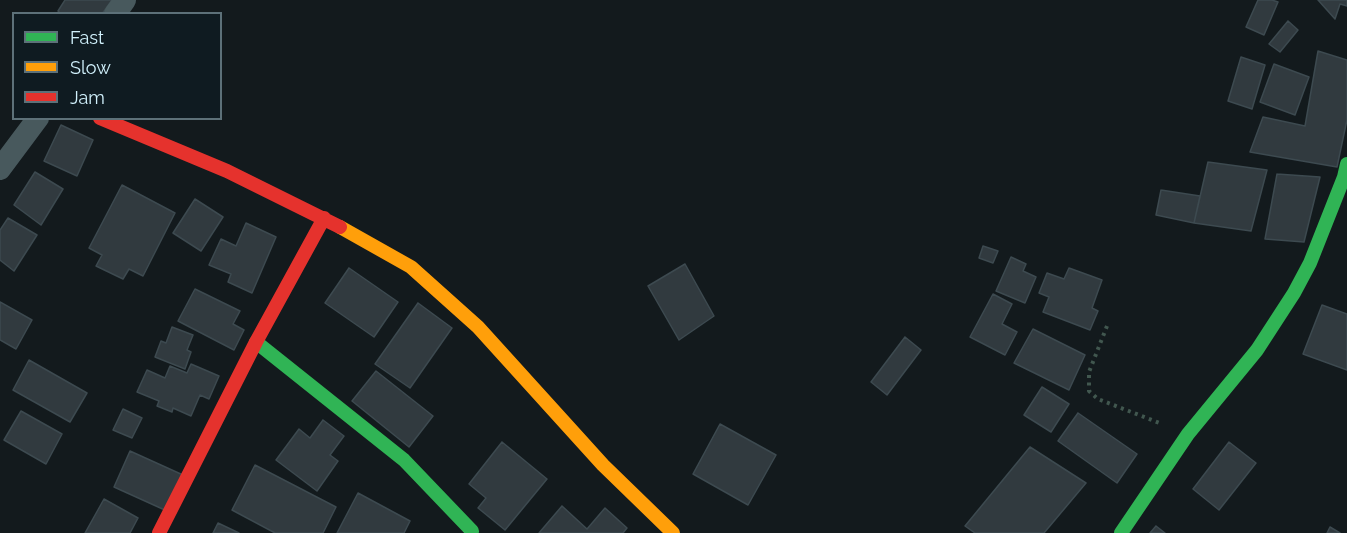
<!DOCTYPE html>
<html>
<head>
<meta charset="utf-8">
<style>
  body { margin:0 }
  #map { position:relative; width:1347px; height:533px; overflow:hidden; background:#131a1d; font-family:Raleway,sans-serif }
  canvas { display:block }
  .legend { position:absolute; left:12px; top:12px; width:210px; height:108px; box-sizing:border-box; background:#0f1b21; border:2px solid #5d7179; margin:0; padding:8px 10px; list-style:none; font-size:18px; color:#d1f1fc }
  .legend li { display:flex; align-items:center; gap:12px; height:30px }
  .legend b { width:30px; border:2px solid #5d7179 }
</style>
</head>
<body>
<div id="map">
<canvas width="1347" height="533"></canvas>
<ul class="legend">
<li><b style="height:8px;background:#30b455"></b>Fast</li>
<li><b style="height:8px;background:#ff9f0a"></b>Slow</li>
<li><b style="height:8px;background:#e5322d"></b>Jam</li>
</ul>
</div>
<script>
const g = document.querySelector('canvas').getContext('2d');
g.lineJoin = 'round';
function fillPath(path, color) {
  g.fillStyle = color;
  g.fill(path, 'evenodd');
}
function toPath(rows) {
  const path = new Path2D();
  for (const r of rows) {
    path.moveTo(r[0], r[1]);
    for (let i = 2; i < r.length; i += 2) path.lineTo(r[i], r[i + 1]);
  }
  return path;
}
function stroke(path, color, width, dash) {
  g.strokeStyle = color;
  g.lineWidth = width;
  g.lineCap = dash ? 'butt' : 'round';
  g.setLineDash(dash || []);
  g.stroke(path);
}
const building = toPath([
  [65,0,112,0,102,14,61,14,58,11,65,0],
  [1258,0,1272,0,1278,2,1264,35,1246,27,1258,0],
  [1318,0,1347,0,1347,6,1340,4,1335,19,1318,0],
  [1288,21,1298,30,1280,52,1269,44,1288,21],
  [1318,51,1347,60,1347,120,1337,167,1250,152,1263,117,1305,126,1318,51],
  [1241,57,1265,65,1252,109,1228,101,1241,57],
  [1274,64,1309,77,1295,115,1260,102,1274,64],
  [61,125,93,140,77,176,44,161,61,125],
  [1208,162,1267,170,1251,231,1194,223,1208,162],
  [35,172,63,189,41,225,14,205,35,172],
  [1277,174,1320,177,1304,242,1265,239,1277,174],
  [122,185,175,213,143,276,129,269,123,279,96,266,102,255,89,248,122,185],
  [1161,190,1200,196,1194,223,1156,215,1161,190],
  [195,199,223,217,201,251,173,233,195,199],
  [8,218,37,235,14,271,0,260,0,230,8,218],
  [246,223,276,237,252,293,228,282,231,274,209,265,221,239,236,246,246,223],
  [983,246,998,251,993,263,979,258,983,246],
  [1011,257,1026,264,1023,271,1036,277,1025,303,996,291,1011,257],
  [685,264,714,316,679,340,648,286,685,264],
  [349,268,398,302,374,337,325,303,349,268],
  [1069,268,1102,280,1092,308,1098,311,1090,330,1043,312,1049,297,1039,293,1047,273,1064,279,1069,268],
  [195,289,240,311,233,324,244,330,234,350,178,321,195,289],
  [993,294,1012,304,1002,324,1017,332,1005,355,970,337,993,294],
  [0,302,32,320,16,349,0,340,0,302],
  [418,303,452,328,410,388,375,364,418,303],
  [1322,305,1347,314,1347,370,1303,354,1322,305],
  [172,327,193,335,187,350,191,352,185,369,155,357,161,341,166,343,172,327],
  [1033,329,1085,355,1069,390,1014,363,1033,329],
  [905,337,921,350,887,395,871,382,905,337],
  [29,360,87,393,70,422,13,390,29,360],
  [191,364,219,376,209,399,200,395,191,416,173,408,172,412,157,406,159,401,137,392,147,370,165,378,170,366,187,373,191,364],
  [376,371,433,416,409,447,352,401,376,371],
  [1042,387,1069,404,1051,432,1024,415,1042,387],
  [123,409,142,418,132,438,113,430,123,409],
  [21,411,62,434,46,464,4,440,21,411],
  [1078,413,1137,454,1117,483,1058,441,1078,413],
  [323,420,344,436,330,455,338,461,317,491,276,460,299,429,310,438,323,420],
  [720,424,776,455,748,505,693,474,720,424],
  [502,442,547,479,505,530,478,508,486,498,469,484,502,442],
  [1229,442,1256,463,1219,510,1193,489,1229,442],
  [1030,447,1086,483,1044,533,975,533,965,526,1030,447],
  [130,451,183,475,167,511,114,487,130,451],
  [255,465,336,507,323,533,275,533,232,510,255,465],
  [358,493,410,521,404,533,337,533,358,493],
  [104,499,138,518,130,533,85,533,104,499],
  [562,506,587,529,605,508,627,528,623,533,539,533,562,506],
  [218,523,239,533,213,533,218,523],
  [1156,526,1165,533,1150,533,1156,526],
  [1330,527,1340,533,1327,533,1330,527]
]);
const path = toPath([
  [1107,326,1089,372,1089,391,1098,399,1162,424]
]);
const street = toPath([
  [115,14,125,0],
  [0,169,38,118]
]);
const fast = toPath([
  [256,342,404,460,472,531],
  [1121,533,1188,434,1257,350,1294,293,1310,263,1344,177,1347,164]
]);
const slow = toPath([
  [340,227,411,267,478,327,603,465,673,533]
]);
const jam = toPath([
  [100,118,227,171,340,227],
  [159,533,256,342,324,218]
]);
fillPath(building, '#313a3f');
stroke(building, '#3d4a50', 1.5);
stroke(path, '#41574f', 4, [3, 4.5]);
stroke(street, '#48595d', 22);
stroke(fast, '#30b455', 14);
stroke(slow, '#ff9f0a', 14);
stroke(jam, '#e5322d', 14);
</script>
</body>
</html>
